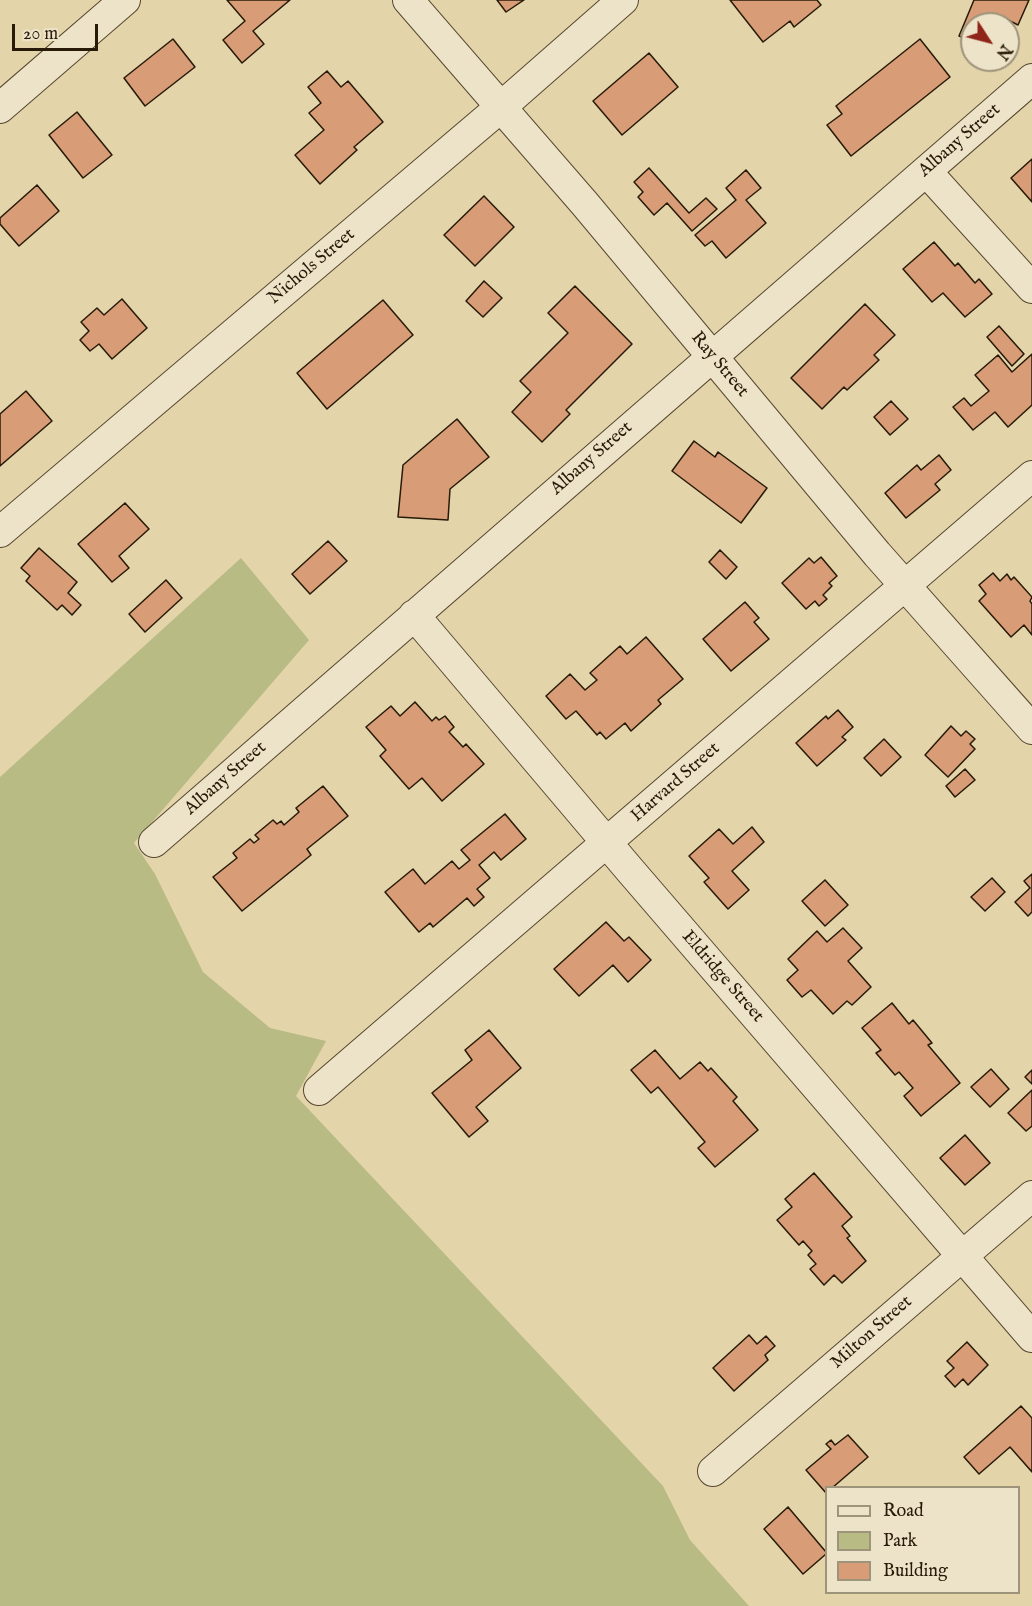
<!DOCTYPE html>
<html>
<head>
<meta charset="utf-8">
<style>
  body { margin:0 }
  #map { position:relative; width:1032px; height:1606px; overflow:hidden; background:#e3d4aa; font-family:"IM FELL English",serif }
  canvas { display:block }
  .legend { position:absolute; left:825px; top:1486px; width:195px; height:108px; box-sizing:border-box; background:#ede3c8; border:2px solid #9e937b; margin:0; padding:8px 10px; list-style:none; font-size:18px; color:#271a08 }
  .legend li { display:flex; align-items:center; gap:12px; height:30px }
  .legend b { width:30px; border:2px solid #9e937b }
  .north { position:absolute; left:960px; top:12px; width:60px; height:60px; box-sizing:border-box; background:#ede3c8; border:2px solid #9e937b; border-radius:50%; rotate:126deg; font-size:16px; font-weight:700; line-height:24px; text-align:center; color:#271a08 }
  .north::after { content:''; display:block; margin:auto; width:21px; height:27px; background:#8f2418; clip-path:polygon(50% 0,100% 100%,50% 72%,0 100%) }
  .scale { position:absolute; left:12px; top:24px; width:86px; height:27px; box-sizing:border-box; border:3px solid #271a08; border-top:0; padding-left:8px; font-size:18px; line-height:21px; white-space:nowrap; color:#271a08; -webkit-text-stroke:4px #ede3c8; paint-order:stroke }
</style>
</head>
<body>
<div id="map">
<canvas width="1032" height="1606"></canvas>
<ul class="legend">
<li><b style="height:8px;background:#ede3c8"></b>Road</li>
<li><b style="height:16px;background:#b9bb85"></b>Park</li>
<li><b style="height:16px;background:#d89d76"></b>Building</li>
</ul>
<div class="north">N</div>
<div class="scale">20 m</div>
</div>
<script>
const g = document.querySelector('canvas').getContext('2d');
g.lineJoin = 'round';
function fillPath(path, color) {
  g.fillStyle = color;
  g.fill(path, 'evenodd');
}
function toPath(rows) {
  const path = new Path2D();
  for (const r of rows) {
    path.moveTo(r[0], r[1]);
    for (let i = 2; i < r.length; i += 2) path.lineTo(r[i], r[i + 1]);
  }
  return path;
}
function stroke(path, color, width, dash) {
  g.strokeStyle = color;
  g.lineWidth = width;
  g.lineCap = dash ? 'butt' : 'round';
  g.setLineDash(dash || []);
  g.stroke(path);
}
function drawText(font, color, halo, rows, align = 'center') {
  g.font = font + ' "IM FELL English",serif';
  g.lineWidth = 6;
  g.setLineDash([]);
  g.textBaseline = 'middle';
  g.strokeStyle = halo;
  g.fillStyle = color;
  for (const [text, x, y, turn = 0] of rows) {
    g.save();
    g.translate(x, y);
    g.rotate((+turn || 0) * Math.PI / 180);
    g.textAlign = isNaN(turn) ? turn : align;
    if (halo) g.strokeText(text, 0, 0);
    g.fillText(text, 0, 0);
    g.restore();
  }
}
const green = toPath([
  [241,558,309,640,134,843,155,874,203,972,270,1028,326,1041,296,1096,663,1486,690,1540,749,1606,0,1606,0,777]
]);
const building = toPath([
  [227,0,290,0,253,31,264,44,242,63,223,40,245,21,227,0],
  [497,0,524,0,506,12,497,0],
  [730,0,817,0,821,5,794,27,790,21,763,42,730,0],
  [974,0,1029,0,1018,25,1008,20,1006,24,972,24,972,41,959,36,974,0],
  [173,39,195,67,145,106,124,78,173,39],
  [920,39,950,77,851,156,827,125,842,114,836,106,920,39],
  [649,53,678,87,622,135,593,101,649,53],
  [327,71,341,87,348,81,383,122,354,147,357,150,320,184,295,155,324,130,309,113,321,103,308,87,327,71],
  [77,112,112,155,83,178,49,135,77,112],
  [1032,159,1032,202,1011,178,1032,159],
  [649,168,689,213,706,198,717,209,692,231,667,203,654,215,638,197,643,192,634,182,649,168],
  [746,170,761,188,746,200,766,223,726,258,712,241,705,246,695,235,736,200,726,188,746,170],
  [37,185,59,211,19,246,0,224,0,218,37,185],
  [484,196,514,227,475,266,444,235,484,196],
  [934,242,955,266,958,263,975,283,979,279,992,294,965,317,943,293,932,302,903,269,934,242],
  [484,281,502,298,483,317,466,301,484,281],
  [575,286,632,344,566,410,570,414,542,442,512,412,531,392,520,381,568,333,548,313,575,286],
  [122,299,147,328,112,359,99,344,90,351,80,340,89,331,81,322,97,308,104,315,122,299],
  [383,300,413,335,327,409,297,373,383,300],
  [865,304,895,335,874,355,879,360,847,390,844,387,822,409,791,378,865,304],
  [999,326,1024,354,1012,366,987,337,999,326],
  [1032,354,1032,405,1008,427,995,412,973,430,953,407,964,398,971,406,989,391,975,375,998,355,1012,372,1032,354],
  [26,391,52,421,0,466,0,414,26,391],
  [891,401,908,419,890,435,874,417,891,401],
  [457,419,489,457,450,489,448,520,398,517,403,465,457,419],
  [694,441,715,457,718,452,767,488,741,523,672,471,694,441],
  [939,455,951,470,935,484,940,490,906,518,885,493,917,465,921,470,939,455],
  [125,503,149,529,119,556,129,568,112,582,78,544,125,503],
  [328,541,347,561,310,594,292,574,328,541],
  [39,548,77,582,68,593,81,605,72,615,62,605,57,610,26,581,30,576,21,568,39,548],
  [720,550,737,567,726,579,709,562,720,550],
  [821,557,837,576,829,583,832,586,823,595,827,599,819,606,815,601,806,609,782,583,809,558,814,563,821,557],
  [993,573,1000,581,1007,574,1011,580,1014,577,1032,597,1030,601,1032,604,1032,635,1024,625,1011,637,979,601,986,594,979,585,993,573],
  [166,580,182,598,145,632,129,614,166,580],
  [745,602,759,618,754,622,769,639,731,671,703,639,745,602],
  [646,637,683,679,658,700,661,704,631,731,625,723,606,739,600,732,597,735,576,711,566,719,546,696,570,674,585,690,597,680,590,673,620,646,627,654,646,637],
  [415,702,432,721,436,717,439,720,445,716,454,727,449,732,463,747,466,744,484,764,442,801,422,778,409,789,380,756,386,750,366,727,391,706,400,716,415,702],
  [838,710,853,727,842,737,846,740,817,766,796,743,826,716,828,719,838,710],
  [951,726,961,736,966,731,975,739,970,744,975,749,948,777,925,755,951,726],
  [884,739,901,757,881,776,864,758,884,739],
  [965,769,975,780,955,797,946,786,965,769],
  [323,786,348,816,307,849,311,855,242,911,213,877,237,858,233,853,250,839,254,843,259,839,255,835,273,820,277,824,281,821,284,825,299,812,296,808,323,786],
  [505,814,526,839,501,860,494,852,479,865,490,878,477,889,484,897,474,906,467,898,433,927,430,923,419,932,385,892,413,869,425,884,452,861,459,869,470,860,461,850,505,814],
  [752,827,764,842,732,871,749,890,728,909,704,882,709,878,689,856,719,829,733,844,752,827],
  [1032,874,1032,912,1028,916,1015,902,1030,888,1024,881,1032,874],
  [992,878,1005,892,985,911,971,897,992,878],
  [825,880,848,905,825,926,802,901,825,880],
  [606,922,624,941,629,937,651,960,628,982,613,965,579,996,554,969,606,922],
  [843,928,862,948,848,961,871,987,852,1005,847,1001,833,1014,811,990,802,997,787,980,798,970,788,959,817,931,827,942,843,928],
  [892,1003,909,1024,913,1020,932,1043,928,1045,960,1083,921,1116,904,1096,913,1088,899,1072,895,1075,876,1053,881,1050,862,1028,892,1003],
  [489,1030,521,1068,476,1107,488,1121,469,1137,432,1093,472,1060,465,1050,489,1030],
  [655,1050,680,1079,700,1062,708,1071,711,1068,737,1097,733,1101,758,1130,715,1167,698,1148,705,1142,658,1087,651,1093,631,1070,655,1050],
  [991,1069,1009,1089,990,1107,971,1087,991,1069],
  [1032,1070,1032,1084,1025,1077,1032,1070],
  [1032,1090,1032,1126,1026,1131,1008,1113,1032,1090],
  [965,1135,990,1163,965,1185,940,1158,965,1135],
  [814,1173,852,1217,842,1226,850,1236,847,1238,866,1261,842,1283,834,1275,824,1285,810,1269,816,1264,808,1255,812,1251,803,1241,799,1245,777,1220,792,1207,785,1199,814,1173],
  [749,1335,757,1344,766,1336,775,1346,765,1355,768,1360,734,1391,713,1368,749,1335],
  [967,1342,988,1365,968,1385,963,1379,955,1387,945,1376,954,1368,947,1361,967,1342],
  [1021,1406,1032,1418,1032,1472,1010,1447,979,1474,964,1457,1021,1406],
  [848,1435,868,1457,832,1488,826,1488,826,1493,806,1470,831,1449,826,1444,831,1440,835,1445,848,1435],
  [788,1507,826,1552,826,1554,803,1574,764,1529,788,1507]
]);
const minor = toPath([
  [408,0,585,204,877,554,1032,729],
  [0,108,125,0],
  [926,171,1032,288],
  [0,532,501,107,623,0],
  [414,615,629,869,1032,1337],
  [154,842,1032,79],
  [319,1090,1032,476],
  [713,1471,1032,1196]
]);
const streetNames = [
  ["Albany Street",960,141,-41],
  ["Nichols Street",312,267,-40],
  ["Ray Street",719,365,50],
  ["Albany Street",592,459,-41],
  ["Albany Street",226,779,-41],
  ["Harvard Street",676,783,-41],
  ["Eldridge Street",722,977,49],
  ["Milton Street",872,1333,-41]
];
fillPath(green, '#b9bb85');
fillPath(building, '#d89d76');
stroke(building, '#271a08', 1.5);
stroke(minor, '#564830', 32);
stroke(minor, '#ede3c8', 30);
drawText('18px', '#271a08', '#ede3c8', streetNames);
</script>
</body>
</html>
